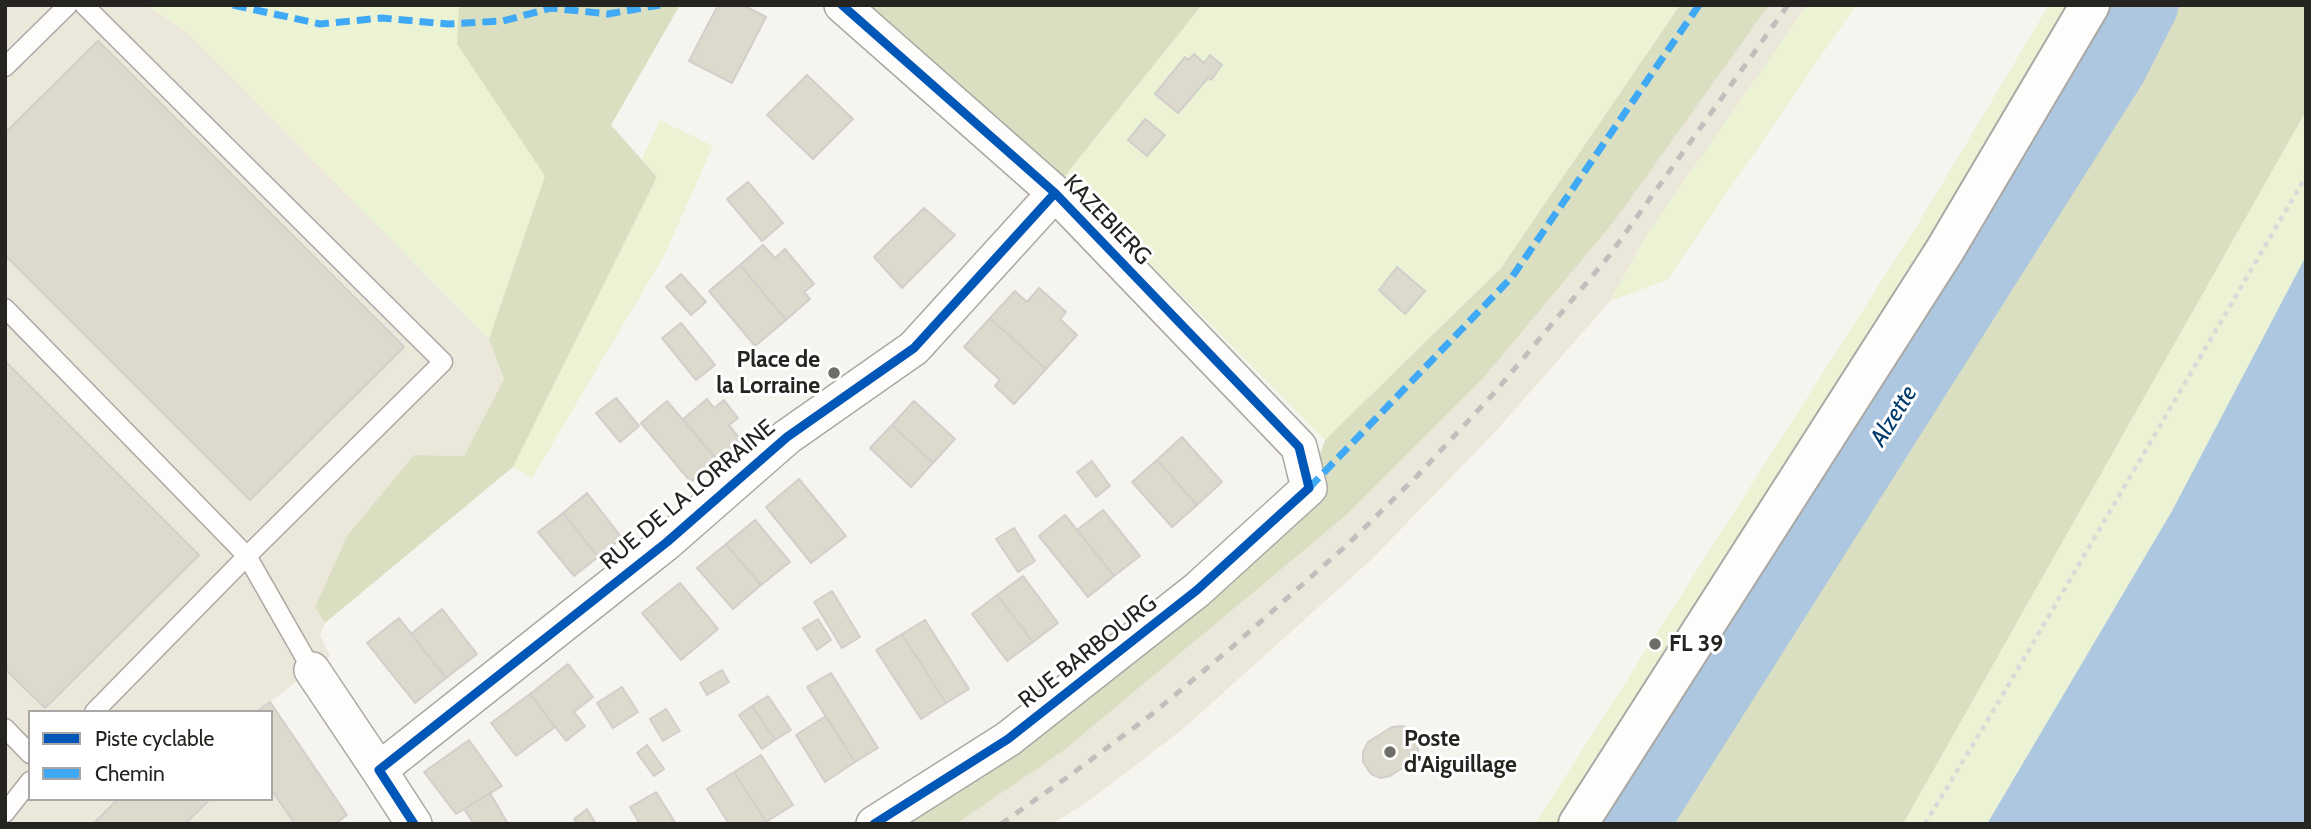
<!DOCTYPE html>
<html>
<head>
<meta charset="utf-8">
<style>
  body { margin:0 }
  #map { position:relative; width:2311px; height:829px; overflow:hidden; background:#f6f4ee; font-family:Cabin,sans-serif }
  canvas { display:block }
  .frame { position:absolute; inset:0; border:7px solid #252420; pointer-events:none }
  .legend { position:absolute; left:28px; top:710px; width:245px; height:91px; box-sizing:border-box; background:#fff; border:2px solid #a8a7a6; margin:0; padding:9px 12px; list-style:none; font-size:21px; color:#252420 }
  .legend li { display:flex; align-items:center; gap:14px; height:35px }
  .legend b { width:35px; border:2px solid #a8a7a6 }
</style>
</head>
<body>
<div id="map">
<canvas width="2311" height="829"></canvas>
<div class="frame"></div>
<ul class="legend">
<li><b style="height:9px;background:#0057b8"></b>Piste cyclable</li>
<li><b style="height:9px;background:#3fa9f5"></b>Chemin</li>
</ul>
</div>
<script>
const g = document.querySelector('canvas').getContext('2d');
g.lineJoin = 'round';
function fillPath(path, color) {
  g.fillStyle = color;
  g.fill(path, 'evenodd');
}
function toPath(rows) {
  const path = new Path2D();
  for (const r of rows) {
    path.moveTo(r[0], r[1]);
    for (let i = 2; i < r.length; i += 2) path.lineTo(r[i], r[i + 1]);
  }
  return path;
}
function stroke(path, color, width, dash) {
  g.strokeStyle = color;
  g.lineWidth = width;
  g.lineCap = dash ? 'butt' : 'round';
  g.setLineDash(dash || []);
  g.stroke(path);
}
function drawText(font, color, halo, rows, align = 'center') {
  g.font = font + ' Cabin,sans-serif';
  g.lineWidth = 6;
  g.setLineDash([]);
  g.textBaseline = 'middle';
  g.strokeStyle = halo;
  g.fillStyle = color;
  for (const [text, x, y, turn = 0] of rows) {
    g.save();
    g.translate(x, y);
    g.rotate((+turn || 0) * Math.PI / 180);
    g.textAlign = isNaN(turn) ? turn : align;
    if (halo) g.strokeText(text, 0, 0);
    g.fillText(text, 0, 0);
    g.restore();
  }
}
const built = toPath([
  [5,5,146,5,186,31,489,339,504,379,464,456,414,455,315,607,325,623,320,635,330,656,270,702,256,712,30,712,30,799,271,799,271,789,295,824,5,824],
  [1769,5,1810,5,1649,231,1610,301,1495,432,1373,558,1184,728,1089,801,1052,824,956,824,1063,751,1344,517,1616,219]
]);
const green = toPath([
  [146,5,459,5,458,44,545,176,489,339,186,31],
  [1202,5,1680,5,1501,268,1325,440,1064,177],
  [1807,5,1856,5,1667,280,1610,301,1649,231],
  [2049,5,2146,5,2114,68,1636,824,1535,824,1916,227],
  [2306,111,2306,824,1903,824],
  [660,120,713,146,664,256,532,478,513,467,657,177,642,159]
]);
const forest = toPath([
  [459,5,680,5,611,125,657,177,513,467,325,623,315,607,348,535,414,455,464,456,504,379,489,339,545,176,457,44],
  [866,5,1202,5,1064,177],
  [1680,5,1769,5,1616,219,1484,377,1344,517,1063,751,956,824,874,824,1308,488,1325,440,1501,268],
  [2146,5,2306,5,2306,111,1903,824,1636,824,2114,68]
]);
const water = toPath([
  [2306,256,2306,824,1987,824,2172,511]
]);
const river = toPath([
  [1636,824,2114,68,2146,5]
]);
const building = toPath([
  [718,5,743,5,766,17,732,83,689,61,718,5],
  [98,41,404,347,250,500,5,255,5,133,98,41],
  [1194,54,1204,63,1210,55,1222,65,1211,80,1208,78,1178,113,1155,94,1185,57,1188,60,1194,54],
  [807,75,853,119,813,159,767,115,807,75],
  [1145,119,1165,135,1147,156,1128,140,1145,119],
  [748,182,783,223,762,241,727,199,748,182],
  [924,208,955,235,902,288,874,257,924,208],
  [763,245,775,258,785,249,814,284,804,292,810,299,786,320,740,265,763,245],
  [740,265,786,320,755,346,709,291,740,265],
  [1397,267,1425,291,1405,314,1379,290,1397,267],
  [681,274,706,302,691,315,666,287,681,274],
  [1039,288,1066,312,1060,319,1077,335,1046,369,990,318,1015,291,1027,302,1039,288],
  [990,318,1046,369,1014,404,995,386,1000,380,964,347,990,318],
  [681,323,715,365,696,380,662,338,681,323],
  [5,361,199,555,45,708,5,669,5,361],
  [616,398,639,426,620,442,596,413,616,398],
  [707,399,714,408,724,400,738,418,729,425,741,440,717,460,683,419,707,399],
  [667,401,717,460,691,482,641,423,667,401],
  [914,401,955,439,933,463,892,425,914,401],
  [892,425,933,463,911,487,870,448,892,425],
  [1182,437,1222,482,1197,505,1157,460,1182,437],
  [1157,460,1197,505,1172,527,1132,482,1157,460],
  [1092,461,1110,486,1096,497,1077,472,1092,461],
  [799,479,846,536,811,563,766,507,799,479],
  [587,493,622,538,598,557,563,513,587,493],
  [1103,510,1140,556,1114,576,1077,530,1103,510],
  [563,513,598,557,574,576,538,532,563,513],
  [1065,515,1114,576,1088,597,1039,536,1065,515],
  [755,520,790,562,761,585,726,544,755,520],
  [1014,528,1035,561,1018,572,996,539,1014,528],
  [726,544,761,585,733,609,697,568,726,544],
  [1023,576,1058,623,1033,642,997,595,1023,576],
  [680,583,718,629,681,660,642,613,680,583],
  [832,591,860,637,842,648,814,602,832,591],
  [997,595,1033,642,1007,661,972,614,997,595],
  [442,609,477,654,446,678,411,634,442,609],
  [399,618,446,678,415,703,367,643,399,618],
  [818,619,831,640,817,650,803,628,818,619],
  [925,620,969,689,946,703,902,634,925,620],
  [902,634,946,703,921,719,876,650,902,634],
  [568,664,593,697,574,712,585,726,566,741,530,694,568,664],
  [722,670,729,682,707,695,700,683,722,670],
  [831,673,878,748,855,762,807,687,831,673],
  [622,687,638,712,613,728,597,703,622,687],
  [530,694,555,727,516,756,491,723,530,694],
  [768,696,791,730,775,740,752,706,768,696],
  [270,702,347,815,335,824,295,824,271,789,271,712,256,712,270,702],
  [752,706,775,740,762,749,739,715,752,706],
  [666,709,680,731,663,741,650,719,666,709],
  [826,716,855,762,825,782,796,735,826,716],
  [1402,726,1411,730,1418,741,1418,752,1412,762,1390,776,1381,778,1371,774,1363,762,1363,752,1368,742,1392,727,1402,726],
  [469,740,502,786,456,814,424,772,469,740],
  [647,745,664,769,654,776,637,753,647,745],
  [761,755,793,805,766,822,734,772,761,755],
  [734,772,766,822,762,824,729,824,707,789,734,772],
  [656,792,676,824,640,824,630,807,656,792],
  [490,793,508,824,474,824,464,809,490,793],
  [118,799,210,799,185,824,93,824,118,799],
  [587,809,596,824,577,824,574,819,587,809]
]);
const path = toPath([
  [1925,824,1995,708,2306,176]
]);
const lane = toPath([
  [84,5,443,362,247,556,94,712],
  [5,67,68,5],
  [5,308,247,556,312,670],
  [5,728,30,754],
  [5,813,30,781]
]);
const street = toPath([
  [842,5,1055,193,1299,447,1309,488,1197,590,1008,739,874,824],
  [312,670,379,770],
  [414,824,379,770,667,542,787,437,914,348,1055,193]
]);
const primary = toPath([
  [1578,824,1945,250,2090,5]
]);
const rail = toPath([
  [1001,824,1069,776,1151,715,1231,648,1348,544,1418,475,1495,392,1609,256,1788,5]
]);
const quiet = toPath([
  [233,5,320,24,382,18,448,24,503,21,551,8,608,14,660,5],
  [1309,488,1512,277,1699,5]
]);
const cycleway = toPath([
  [842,5,1055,193,1299,447,1309,488,1197,590,1008,739,874,824],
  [414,824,379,770,667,542,787,437,914,348,1055,193]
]);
const markers = [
  [834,373,7,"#6e6d68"],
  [1655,644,7,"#6e6d68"],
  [1390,752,7,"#6e6d68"]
];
const streetNames = [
  ["KAZEBIERG",1107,220,46],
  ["RUE DE LA LORRAINE",688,495,-40],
  ["RUE BARBOURG",1088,652,-38]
];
const poiNames = [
  ["Place de",820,360,"right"],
  ["la Lorraine",820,386,"right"],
  ["FL 39",1669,644],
  ["Poste",1404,739],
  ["d'Aiguillage",1404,765]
];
const waterNames = [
  ["Alzette",1894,416,-58]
];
fillPath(built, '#ebe7da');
fillPath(green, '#ecf2d4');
fillPath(forest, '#d9dfc0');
fillPath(water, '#adc7e1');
stroke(river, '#adc7e1', 65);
fillPath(building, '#ddd9cc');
stroke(building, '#d1cfcb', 2);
stroke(lane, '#aaa8a4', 21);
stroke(street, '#aaa8a4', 38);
stroke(primary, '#aaa8a4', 42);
stroke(path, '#dcdad9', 4.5, [5, 5]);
stroke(lane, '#fefdfc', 18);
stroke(street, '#fefdfc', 35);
stroke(primary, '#fefdfc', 38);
stroke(rail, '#c0bfbe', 5, [9, 9]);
stroke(quiet, '#3fa9f5', 7, [14, 7]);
stroke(cycleway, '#0057b8', 9);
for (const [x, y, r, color] of markers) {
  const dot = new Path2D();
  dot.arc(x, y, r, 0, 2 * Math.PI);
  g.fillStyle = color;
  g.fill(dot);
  stroke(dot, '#fff', 2.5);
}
drawText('23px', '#252420', '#fff', streetNames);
drawText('bold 23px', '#252420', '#fff', poiNames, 'left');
drawText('italic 24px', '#003b6b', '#fff', waterNames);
</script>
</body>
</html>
